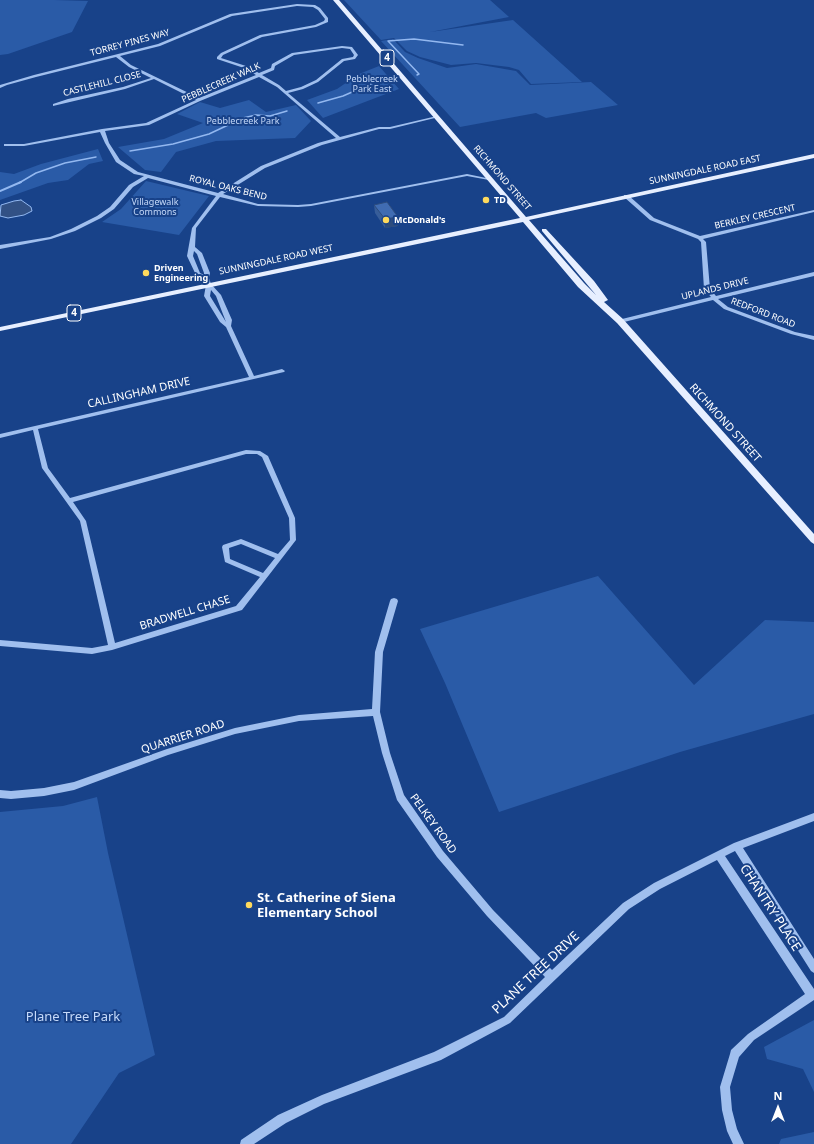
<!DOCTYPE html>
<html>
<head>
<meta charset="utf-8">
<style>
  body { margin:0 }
  #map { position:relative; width:814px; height:1144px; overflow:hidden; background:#184289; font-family:"Noto Sans",sans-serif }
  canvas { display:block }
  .north { position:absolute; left:758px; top:1088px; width:40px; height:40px; -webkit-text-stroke:3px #184289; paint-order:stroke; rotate:0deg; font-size:11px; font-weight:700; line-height:16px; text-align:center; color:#fff }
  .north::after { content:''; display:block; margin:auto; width:14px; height:18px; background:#fff; clip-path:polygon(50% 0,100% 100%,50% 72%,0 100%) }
</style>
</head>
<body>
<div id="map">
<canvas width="814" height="1144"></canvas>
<div class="north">N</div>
</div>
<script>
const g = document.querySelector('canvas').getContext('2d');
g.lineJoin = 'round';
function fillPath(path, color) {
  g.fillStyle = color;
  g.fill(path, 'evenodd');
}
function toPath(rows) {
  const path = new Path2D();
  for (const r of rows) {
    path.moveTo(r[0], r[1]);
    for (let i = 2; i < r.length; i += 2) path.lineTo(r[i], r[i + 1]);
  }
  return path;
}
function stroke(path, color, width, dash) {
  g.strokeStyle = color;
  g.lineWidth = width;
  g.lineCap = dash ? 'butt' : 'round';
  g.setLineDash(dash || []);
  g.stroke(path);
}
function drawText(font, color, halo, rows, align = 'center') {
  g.font = font + ' "Noto Sans",sans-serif';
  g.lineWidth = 4;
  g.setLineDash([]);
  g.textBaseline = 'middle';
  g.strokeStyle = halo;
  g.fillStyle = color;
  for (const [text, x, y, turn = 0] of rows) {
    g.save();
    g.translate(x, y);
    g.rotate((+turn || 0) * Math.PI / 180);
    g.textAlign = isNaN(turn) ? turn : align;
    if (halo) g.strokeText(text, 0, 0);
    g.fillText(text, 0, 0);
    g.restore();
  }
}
const green = toPath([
  [0,0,54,0,88,1,72,32,8,54,0,55],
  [344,0,490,0,509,17,430,32,513,20,582,82,531,84,519,70,509,67,476,63,451,65,420,57,407,51,394,38,381,40],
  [393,39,405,52,418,58,447,68,476,64,516,71,530,85,591,82,618,105,546,118,536,113,460,127,381,41],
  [379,66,399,89,323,118,307,100,337,89,359,74],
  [249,100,266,112,296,105,311,121,295,138,216,141,176,152,161,172,145,170,118,147,164,139,203,123,177,114,200,102,220,108],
  [98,149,103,161,89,164,68,180,48,183,0,200,0,172,14,174,41,164],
  [146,181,209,196,179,235,102,222,121,209],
  [598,576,694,685,765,620,814,622,814,714,680,752,499,812,445,683,420,629],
  [97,797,108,853,155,1055,119,1073,71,1144,0,1144,0,812,63,806],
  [814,1020,814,1092,803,1069,767,1059,764,1047],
  [814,1132,814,1144,779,1144,781,1139]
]);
const water = toPath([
  [21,200,31,207,32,211,24,215,8,218,0,216,1,205,14,201,21,200]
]);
const streamFar1 = toPath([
  [417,75,419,74,388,41,414,39,463,45],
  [318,103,343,96,375,82,389,79],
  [130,151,173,144,209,134,243,118,256,115,270,116,287,111],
  [19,183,36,173,65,163,96,157]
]);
const stream = toPath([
  [0,191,21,182]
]);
const minor = toPath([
  [297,4,315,5,320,8,328,18,328,22,316,27,262,37,223,55,221,58,246,66,259,73,271,68,272,64,292,53,342,46,352,47,358,55,355,59,344,61,318,82,303,89,288,93,340,137,379,127,390,127,437,116,439,117,390,129,379,129,322,145,265,168,223,194,258,204,298,205,311,204,467,174,491,179,489,180,467,176,311,206,298,207,258,206,220,197,196,228,195,247,202,253,210,273,209,278,211,284,221,295,232,320,231,326,254,376,282,369,285,371,284,372,38,429,48,468,70,498,246,450,260,451,268,456,295,518,296,540,242,610,112,650,92,654,0,646,0,640,92,648,108,645,80,521,42,468,33,430,0,438,0,434,249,377,226,327,220,322,204,296,206,285,204,279,196,275,187,256,192,228,216,196,148,178,133,187,114,209,101,218,75,231,51,239,0,249,0,245,50,237,71,229,97,216,110,207,129,185,144,176,134,174,116,162,105,143,100,132,24,146,4,146,4,144,24,144,102,129,146,123,196,100,154,79,125,89,53,106,53,104,68,99,123,87,151,78,129,67,116,57,36,77,7,85,0,88,0,85,34,75,158,44,230,14,297,4],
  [297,6,313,7,318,10,325,19,324,21,315,25,260,35,221,53,217,57,217,59,244,68,256,75,199,98,131,65,120,56,160,46,232,16,297,6],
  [342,48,350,49,354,55,353,57,342,59,316,80,301,87,286,91,279,85,262,75,274,70,275,66,294,55,342,48],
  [259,77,277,87,336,138,318,143,261,166,218,193,138,172,120,160,109,143,105,131,149,125,200,101,259,77],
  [194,251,197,254,204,273,204,275,200,273,193,256,194,251],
  [211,290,216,296,226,322,210,296,211,290],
  [246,454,257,454,262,457,289,518,290,540,278,554,241,539,223,545,222,547,225,562,260,577,236,606,115,643,86,521,73,502,246,454],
  [241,544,275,558,263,573,230,559,229,548,241,544],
  [624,195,628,195,654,218,700,236,814,210,814,212,703,239,706,242,710,289,716,296,814,272,814,276,718,299,728,307,795,332,814,336,814,340,791,334,724,309,713,300,620,323,618,322,618,320,711,297,704,289,701,242,698,239,650,220,624,197,624,195],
  [394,598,397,599,398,601,383,652,380,712,390,753,404,795,443,851,493,910,552,970,623,903,654,883,734,843,814,813,814,821,743,848,814,959,814,973,811,971,735,851,725,856,814,989,814,1000,754,1040,739,1057,730,1087,732,1110,737,1129,744,1144,733,1144,727,1131,722,1110,720,1087,730,1054,731,1050,748,1034,805,994,717,860,660,889,629,909,510,1023,441,1060,324,1104,286,1123,254,1144,240,1144,241,1140,278,1115,322,1095,434,1052,504,1017,545,977,487,916,437,857,397,800,382,753,373,716,299,721,235,734,168,755,74,790,44,796,11,799,0,798,0,790,11,791,44,788,74,782,167,749,235,728,299,715,372,709,375,652,390,601,391,599,394,598]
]);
const major = toPath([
  [333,0,339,0,526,217,814,154,814,158,529,220,584,283,596,295,542,231,542,229,546,229,594,281,608,300,604,302,623,319,814,534,814,544,811,542,617,323,578,287,523,222,0,331,0,327,520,218,333,0]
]);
const wall = toPath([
  [374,205,398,217,398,226,385,228,375,213]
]);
const shadedWall = toPath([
  [398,217,398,226,385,228,385,219]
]);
const building = toPath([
  [387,202,398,217,385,219,374,205,387,202]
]);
const markers = [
  [486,200,4,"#ffda5d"],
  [386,220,4,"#ffda5d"],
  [146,273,4,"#ffda5d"],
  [249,905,4,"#ffda5d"]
];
const farStreetnames = [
  ["TORREY PINES WAY",130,43,-15],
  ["PEBBLECREEK WALK",221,83,-24],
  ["CASTLEHILL CLOSE",102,84,-14],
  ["SUNNINGDALE ROAD EAST",705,170,-12],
  ["RICHMOND STREET",502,178,49],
  ["ROYAL OAKS BEND",228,188,14],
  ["BERKLEY CRESCENT",755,217,-13],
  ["SUNNINGDALE ROAD WEST",276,260,-12],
  ["UPLANDS DRIVE",715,289,-14],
  ["REDFORD ROAD",763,313,21]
];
const farParknames = [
  ["Pebblecreek",372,79],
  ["Park East",372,89],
  ["Pebblecreek Park",243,121],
  ["Villagewalk",155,202],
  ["Commons",155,212]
];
const farPoinames = [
  ["TD",494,200],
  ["McDonald's",394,220],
  ["Driven",154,268],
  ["Engineering",154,278]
];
const shields = [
  [387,58,14],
  [74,313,14]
];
const shieldNames = [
  ["4",387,58],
  ["4",74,313]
];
const streetNames = [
  ["CALLINGHAM DRIVE",139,393,-13],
  ["RICHMOND STREET",725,423,48],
  ["BRADWELL CHASE",185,613,-17],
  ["QUARRIER ROAD",183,737,-18],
  ["PELKEY ROAD",433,824,54]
];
const nearPoinames = [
  ["St. Catherine of Siena",257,898],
  ["Elementary School",257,913]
];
const nearStreetnames = [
  ["CHANTRY PLACE",770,908,57],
  ["PLANE TREE DRIVE",536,973,-43]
];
const nearParknames = [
  ["Plane Tree Park",73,1017]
];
fillPath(green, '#2a5ba7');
fillPath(water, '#325185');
stroke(water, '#93b8f0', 1);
stroke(streamFar1, '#93b8f0', 1.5);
stroke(stream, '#93b8f0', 2);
fillPath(minor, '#a0bfee');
fillPath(major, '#e7efff');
fillPath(wall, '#375d99');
fillPath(shadedWall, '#2d4c7d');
fillPath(building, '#406cb2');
stroke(building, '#2d4c7d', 1);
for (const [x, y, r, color] of markers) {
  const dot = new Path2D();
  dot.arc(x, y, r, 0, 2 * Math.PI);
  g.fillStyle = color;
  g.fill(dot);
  stroke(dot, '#184289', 1.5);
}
drawText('9px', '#fff', '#184289', farStreetnames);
drawText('9px', '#c6dafa', '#184289', farParknames);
drawText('bold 9px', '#fff', '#184289', farPoinames, 'left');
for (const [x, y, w] of shields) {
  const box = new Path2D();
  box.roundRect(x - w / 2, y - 8, w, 16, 3);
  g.fillStyle = '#184289';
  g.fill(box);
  stroke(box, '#fff', 1);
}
drawText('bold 10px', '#fff', null, shieldNames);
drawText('11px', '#fff', '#184289', streetNames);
drawText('bold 13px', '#fff', '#184289', nearPoinames, 'left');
drawText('13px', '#fff', '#184289', nearStreetnames);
drawText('13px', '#c6dafa', '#184289', nearParknames);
</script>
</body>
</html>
